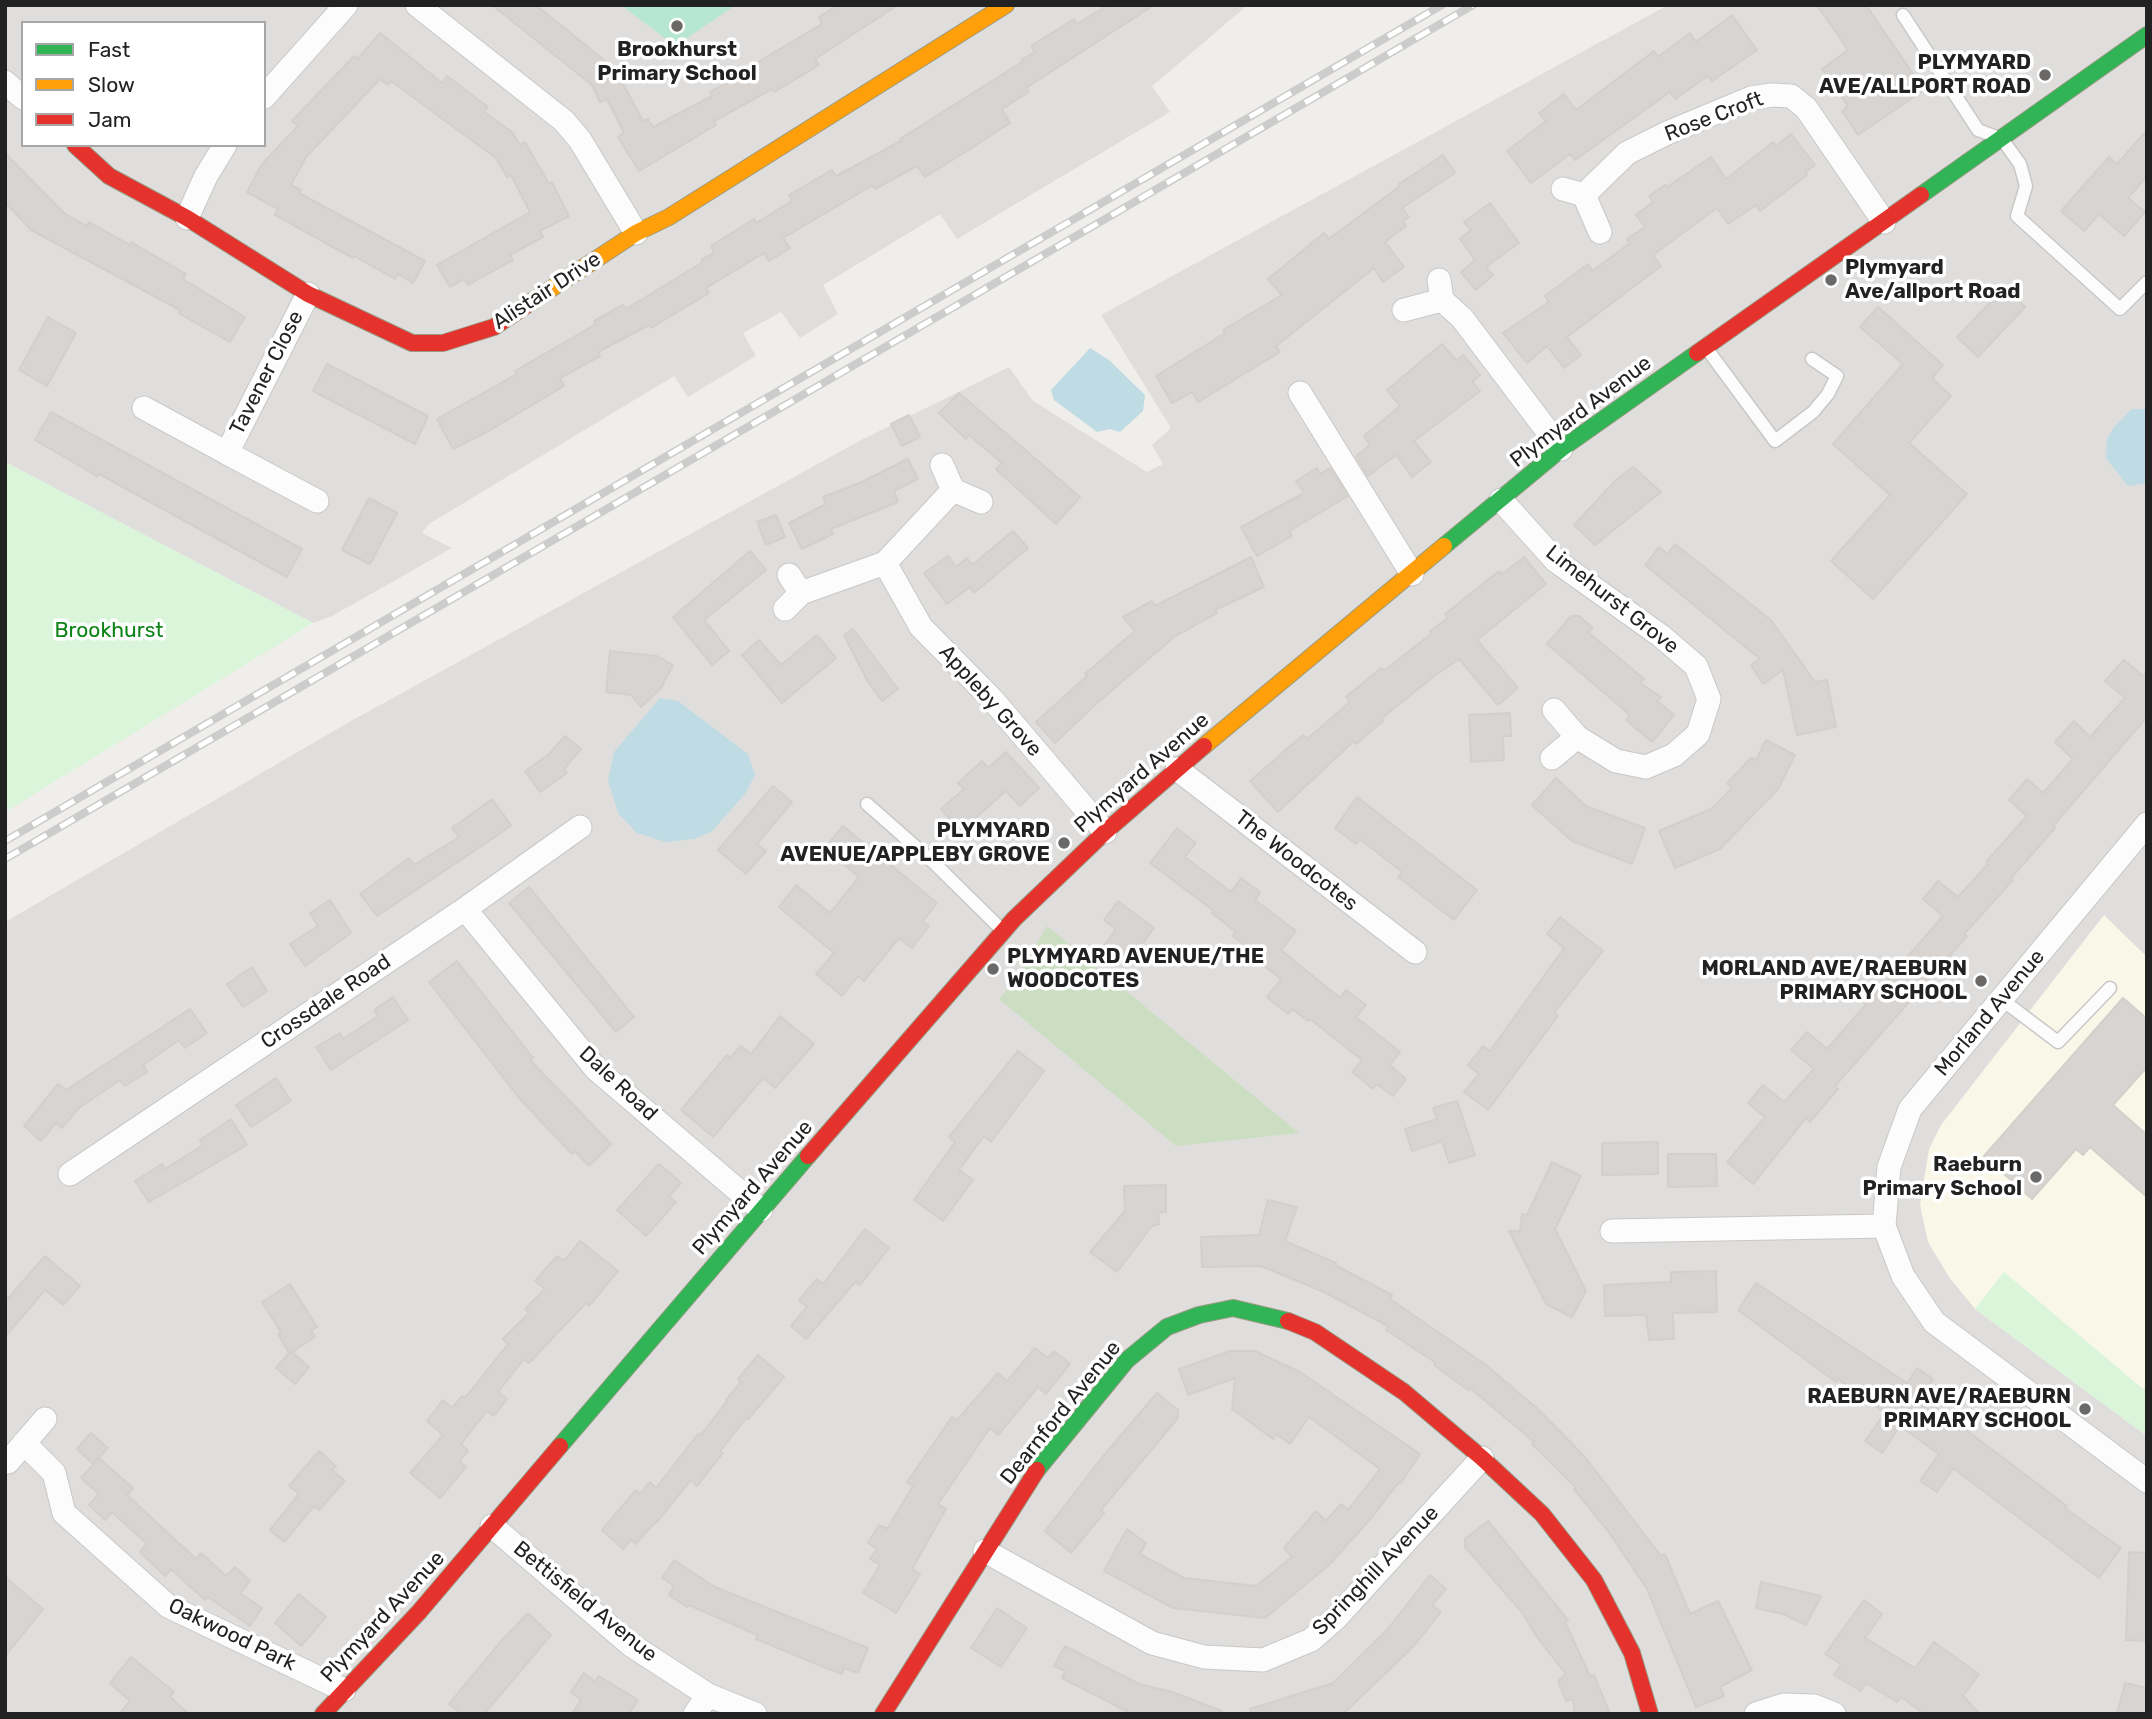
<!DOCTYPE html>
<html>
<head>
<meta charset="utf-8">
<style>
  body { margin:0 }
  #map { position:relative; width:2152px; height:1719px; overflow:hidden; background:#f0eeeb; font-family:Rubik,sans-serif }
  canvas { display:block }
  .frame { position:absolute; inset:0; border:7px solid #222; pointer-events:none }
  .legend { position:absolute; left:21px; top:21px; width:245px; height:126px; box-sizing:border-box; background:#fff; border:2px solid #a7a7a7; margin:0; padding:9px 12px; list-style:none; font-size:21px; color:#222 }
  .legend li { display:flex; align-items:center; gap:14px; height:35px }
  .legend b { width:35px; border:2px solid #a7a7a7 }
</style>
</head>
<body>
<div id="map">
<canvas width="2152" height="1719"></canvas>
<div class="frame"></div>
<ul class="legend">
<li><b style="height:9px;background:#30b455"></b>Fast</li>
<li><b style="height:9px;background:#ff9f0a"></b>Slow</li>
<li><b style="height:9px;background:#e5322d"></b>Jam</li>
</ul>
</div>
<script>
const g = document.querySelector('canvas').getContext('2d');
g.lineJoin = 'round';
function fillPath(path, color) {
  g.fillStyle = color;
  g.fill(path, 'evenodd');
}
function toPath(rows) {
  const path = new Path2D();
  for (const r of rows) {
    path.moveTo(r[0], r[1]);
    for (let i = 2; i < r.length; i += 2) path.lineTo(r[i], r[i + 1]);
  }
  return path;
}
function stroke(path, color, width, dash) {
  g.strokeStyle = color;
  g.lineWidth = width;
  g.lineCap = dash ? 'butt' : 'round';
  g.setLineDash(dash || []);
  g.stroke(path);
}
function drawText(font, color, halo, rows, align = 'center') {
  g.font = font + ' Rubik,sans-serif';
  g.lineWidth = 7;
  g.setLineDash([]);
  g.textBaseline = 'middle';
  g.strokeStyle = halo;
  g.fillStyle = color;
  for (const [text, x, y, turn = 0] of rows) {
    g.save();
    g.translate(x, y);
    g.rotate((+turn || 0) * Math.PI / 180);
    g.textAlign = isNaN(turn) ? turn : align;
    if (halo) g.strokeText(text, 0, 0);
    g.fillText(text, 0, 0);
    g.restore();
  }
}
const residential = toPath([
  [5,5,1248,5,1152,86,1170,112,957,239,940,214,823,285,838,314,800,338,781,312,743,333,756,356,688,397,674,376,429,524,422,533,452,548,332,616,313,623,5,462],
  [23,23,264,23,264,145,23,145],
  [1668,5,2147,5,2147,1714,5,1714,5,922,351,721,863,439,1009,367,1033,401,1147,472,1163,464,1152,445,1171,428,1101,315]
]);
const education = toPath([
  [2104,915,2147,957,2147,1436,1975,1309,1949,1277,1928,1242,1920,1205,1929,1149,1941,1125]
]);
const forest = toPath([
  [1047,926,1299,1133,1176,1146,999,999,1013,983]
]);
const park = toPath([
  [5,462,313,623,5,812],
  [2004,1272,2143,1389,2147,1385,2147,1436,1975,1309]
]);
const pitch = toPath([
  [621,5,736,5,675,46]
]);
const parking = toPath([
  [2039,199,2035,218,2078,259,2088,253,2114,279,2132,273,2121,262,2140,241,2147,244,2147,342,2130,326,2117,340,2073,301,2066,308,2027,271,2039,255,1996,217]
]);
const water = toPath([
  [1090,348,1109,360,1145,395,1143,411,1120,432,1110,429,1097,432,1054,400,1051,390],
  [2132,409,2147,409,2147,483,2128,486,2106,458,2107,439,2114,427],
  [660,698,678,701,748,754,755,775,745,794,711,832,694,839,666,842,637,833,618,813,608,780,614,752]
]);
const building = toPath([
  [492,5,536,5,615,69,643,121,648,119,653,127,712,96,710,92,747,71,746,69,822,24,819,17,838,5,898,5,815,59,819,65,774,92,772,89,714,121,716,125,639,171,618,137,624,133,607,99,600,102,592,85,492,5],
  [1108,5,1154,5,1026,88,1029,92,1002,109,1010,123,967,151,925,177,917,166,875,189,873,185,783,238,790,248,769,261,764,253,706,288,709,293,651,328,649,325,598,352,600,356,560,378,564,386,487,432,453,449,437,419,517,374,515,371,596,324,594,321,623,305,626,309,703,262,701,260,714,253,711,246,754,219,756,223,792,201,789,195,832,170,836,176,901,141,900,139,1022,62,1021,60,1035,52,1031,46,1074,19,1077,24,1108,5],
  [1817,5,1866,5,1924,90,1858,135,1842,111,1848,106,1822,69,1848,50,1817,5],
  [1732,15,1757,50,1712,81,1708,76,1675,99,1670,92,1575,160,1570,154,1531,183,1507,151,1546,121,1539,113,1564,94,1576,110,1654,51,1658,57,1690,33,1696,42,1732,15],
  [380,33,442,83,447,76,488,107,484,112,512,132,520,145,525,142,549,184,552,182,569,216,540,231,543,237,510,255,513,260,468,285,464,279,450,287,437,265,530,212,511,175,507,177,496,158,391,81,388,85,380,79,306,157,291,185,301,190,299,193,425,261,413,283,398,274,395,279,354,256,353,258,329,245,275,215,278,209,247,192,262,164,298,126,292,121,354,56,358,59,380,33],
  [2147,130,2147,176,2128,198,2145,212,2124,236,2099,214,2084,231,2061,211,2109,157,2117,164,2147,130],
  [1791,134,1815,165,1805,172,1807,175,1760,211,1756,205,1728,224,1717,208,1653,255,1661,266,1567,337,1581,355,1564,368,1547,346,1527,363,1503,333,1549,302,1545,296,1588,264,1592,271,1630,243,1627,239,1645,227,1636,215,1653,202,1649,196,1665,185,1667,187,1711,157,1726,179,1773,142,1776,146,1791,134],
  [5,153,64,213,87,226,89,222,130,245,131,242,186,274,183,279,245,317,230,342,178,313,180,310,31,230,5,202,5,153],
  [1443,155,1455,173,1402,208,1409,217,1403,221,1406,226,1385,242,1404,267,1383,282,1374,268,1276,346,1280,352,1198,402,1192,392,1172,403,1156,376,1225,333,1223,330,1282,295,1268,279,1324,233,1329,239,1400,186,1399,184,1443,155],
  [1490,203,1519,243,1486,267,1493,275,1476,290,1461,272,1475,260,1460,239,1471,230,1464,222,1490,203],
  [2005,287,2025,307,1978,357,1957,337,2005,287],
  [1878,307,1943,365,1932,378,1951,396,1909,443,1967,494,1873,599,1831,561,1890,495,1833,444,1903,364,1860,327,1878,307],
  [48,317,76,333,47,386,19,370,48,317],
  [1442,344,1457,361,1463,355,1480,375,1472,382,1480,391,1414,441,1431,462,1412,477,1396,455,1368,476,1356,456,1370,445,1364,436,1400,406,1387,390,1442,344],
  [327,364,428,416,415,444,313,391,327,364],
  [959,393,1080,497,1056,524,996,469,1002,463,969,435,966,439,939,413,959,393],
  [51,412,302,549,287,577,99,474,97,476,35,440,51,412],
  [909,415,920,437,902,446,891,424,909,415],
  [908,459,918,479,894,491,898,502,831,529,833,534,802,549,789,523,826,504,823,497,862,482,908,459],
  [1633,467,1661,492,1595,545,1574,525,1616,480,1633,467],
  [1317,468,1320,474,1330,468,1348,496,1289,531,1292,536,1257,556,1241,527,1304,493,1296,481,1317,468],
  [369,498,397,513,370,564,342,550,369,498],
  [776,515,785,537,766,545,757,522,776,515],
  [1013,531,1028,548,974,593,970,587,947,604,924,573,948,556,956,567,967,558,972,565,1013,531],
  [1675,544,1771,620,1815,682,1827,680,1836,727,1797,735,1783,670,1763,684,1751,665,1760,659,1645,565,1659,547,1667,554,1675,544],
  [750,551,766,570,704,620,729,651,712,665,673,617,750,551],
  [1251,557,1264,587,1215,610,1217,613,1174,637,1097,703,1055,743,1036,722,1087,676,1085,674,1135,631,1123,617,1152,601,1155,606,1251,557],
  [1524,557,1546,584,1477,640,1518,688,1498,705,1459,659,1433,677,1381,719,1383,721,1356,744,1354,741,1278,812,1250,781,1303,735,1307,739,1350,702,1346,697,1381,668,1384,671,1432,633,1430,631,1448,618,1445,614,1499,571,1502,574,1524,557],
  [1571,616,1579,616,1593,628,1588,632,1644,679,1640,683,1661,697,1657,701,1674,715,1652,742,1626,720,1630,715,1547,644,1571,616],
  [853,629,898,689,882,701,868,682,844,635,853,629],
  [817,635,836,658,782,703,742,655,759,640,781,665,817,635],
  [610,651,657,656,673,665,661,688,641,707,631,695,606,692,610,651],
  [2124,660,2143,676,2147,673,2147,717,2053,826,2055,828,2011,878,2013,880,1964,934,1967,936,1835,1086,1838,1089,1810,1122,1806,1118,1753,1184,1727,1162,1765,1117,1748,1103,1763,1085,1784,1102,1814,1069,1791,1050,1807,1032,1827,1049,1943,916,1923,899,1938,881,1958,897,1988,864,1986,862,2027,816,2009,800,2027,779,2043,793,2073,759,2055,742,2074,721,2090,737,2125,698,2105,681,2124,660],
  [1510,713,1511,736,1503,736,1504,760,1471,762,1469,715,1510,713],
  [565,736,581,749,564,769,567,773,540,792,525,771,548,755,565,736],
  [1766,740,1795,755,1778,789,1720,849,1675,868,1659,831,1711,809,1732,788,1727,783,1751,758,1756,760,1766,740],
  [1006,752,1039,788,1020,806,1006,791,961,831,941,809,964,789,958,783,982,761,988,768,1006,752],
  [1556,778,1586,806,1645,828,1632,864,1572,841,1532,805,1556,778],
  [773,786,792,802,757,844,766,851,746,874,718,850,773,786],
  [1357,797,1477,890,1454,920,1398,877,1402,872,1360,839,1356,844,1335,828,1357,797],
  [492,799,511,825,501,833,377,916,360,894,409,858,414,865,459,837,452,828,492,799],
  [843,826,937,903,923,921,929,926,912,948,899,938,864,981,858,976,842,996,816,974,834,953,779,907,796,885,830,913,859,877,836,858,841,853,829,843,843,826],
  [1177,828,1196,843,1185,857,1231,892,1241,878,1260,892,1255,900,1296,931,1281,950,1340,998,1346,990,1366,1005,1356,1017,1400,1052,1390,1065,1406,1079,1393,1096,1377,1084,1373,1089,1352,1072,1362,1060,1310,1019,1308,1021,1292,1009,1288,1014,1267,997,1281,979,1247,952,1250,949,1233,936,1236,932,1212,913,1214,911,1150,863,1177,828],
  [529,887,634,1017,616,1032,509,903,529,887],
  [330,900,351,933,305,966,290,944,318,926,310,913,330,900],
  [1118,901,1154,928,1139,949,1134,944,1122,959,1104,946,1116,929,1104,920,1118,901],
  [1560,917,1603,951,1554,1013,1558,1016,1488,1110,1464,1092,1479,1074,1468,1065,1483,1046,1490,1051,1564,948,1547,934,1560,917],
  [457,961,533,1058,530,1060,611,1144,589,1166,575,1151,572,1154,520,1099,429,982,457,961],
  [252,967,267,991,243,1007,227,984,252,967],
  [393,997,408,1020,331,1070,316,1047,340,1033,343,1039,378,1016,374,1010,393,997],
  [2123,998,2147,1019,2147,1067,2113,1105,2147,1135,2147,1197,2090,1147,2083,1155,2076,1149,2032,1199,1984,1156,2123,998],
  [190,1009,207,1033,185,1048,179,1040,143,1065,147,1072,125,1086,120,1080,79,1108,62,1128,56,1123,41,1141,24,1126,58,1084,66,1090,190,1009],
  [780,1016,814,1044,775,1088,763,1078,713,1137,681,1110,727,1055,730,1058,741,1046,751,1054,780,1016],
  [1018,1051,1044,1071,991,1142,984,1136,959,1170,973,1180,943,1221,914,1200,955,1142,949,1137,1018,1051],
  [276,1078,291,1101,251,1127,236,1105,276,1078],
  [1457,1101,1475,1155,1449,1163,1442,1141,1412,1151,1405,1129,1437,1119,1433,1108,1457,1101],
  [231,1119,247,1145,149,1202,135,1181,162,1164,165,1169,203,1145,200,1140,231,1119],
  [1658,1142,1658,1174,1602,1175,1602,1143,1658,1142],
  [1668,1154,1716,1154,1717,1186,1668,1187,1668,1154],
  [1552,1162,1581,1176,1555,1229,1586,1291,1572,1317,1546,1304,1509,1231,1520,1231,1522,1214,1527,1215,1552,1162],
  [659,1164,681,1183,669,1196,676,1202,646,1236,617,1210,659,1164],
  [1166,1185,1166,1212,1158,1213,1159,1224,1152,1226,1117,1272,1090,1252,1125,1211,1124,1186,1166,1185],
  [1268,1200,1297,1207,1285,1241,1336,1263,1335,1265,1392,1295,1390,1299,1486,1365,1538,1409,1585,1457,1661,1556,1665,1554,1690,1614,1718,1601,1752,1670,1720,1687,1724,1696,1696,1707,1647,1589,1608,1531,1574,1489,1576,1488,1532,1444,1534,1442,1470,1388,1468,1390,1434,1365,1436,1363,1386,1330,1388,1326,1324,1292,1261,1266,1202,1267,1201,1237,1259,1235,1268,1200],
  [865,1229,889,1248,860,1285,855,1282,806,1339,791,1326,807,1307,799,1300,817,1279,823,1284,865,1229],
  [580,1241,618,1271,589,1306,586,1303,529,1363,524,1359,498,1392,507,1399,494,1416,487,1411,461,1444,468,1451,459,1461,466,1467,440,1498,410,1473,443,1435,427,1421,443,1400,452,1408,462,1396,465,1398,508,1344,503,1339,529,1313,525,1309,545,1289,535,1281,557,1256,564,1261,580,1241],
  [45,1256,80,1286,63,1305,45,1290,5,1337,5,1302,45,1256],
  [1716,1271,1717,1312,1673,1313,1674,1339,1649,1340,1646,1315,1605,1316,1604,1285,1671,1282,1671,1272,1716,1271],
  [1756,1283,1907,1383,1917,1368,1933,1379,1921,1396,2067,1506,2065,1508,2121,1548,2099,1578,1953,1468,1937,1492,1920,1481,1939,1454,1900,1426,1882,1453,1865,1441,1885,1413,1838,1379,1836,1382,1738,1310,1756,1283],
  [290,1284,317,1327,311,1330,315,1337,292,1352,309,1367,295,1384,276,1368,289,1353,278,1334,281,1332,262,1302,290,1284],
  [1035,1348,1048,1358,1054,1351,1070,1364,1046,1394,1038,1387,998,1435,990,1428,938,1504,946,1509,912,1569,920,1574,896,1613,863,1593,880,1565,870,1559,877,1549,868,1543,879,1525,887,1529,913,1486,907,1482,952,1417,957,1420,998,1373,1007,1381,1035,1348],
  [1230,1351,1255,1351,1300,1372,1420,1454,1401,1483,1399,1482,1373,1516,1329,1565,1265,1618,1173,1608,1104,1571,1127,1529,1146,1543,1140,1554,1184,1578,1256,1586,1292,1557,1284,1548,1316,1511,1326,1521,1341,1504,1348,1510,1380,1469,1309,1417,1290,1444,1276,1434,1273,1439,1232,1409,1235,1378,1188,1395,1179,1369,1230,1351],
  [758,1355,784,1377,748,1419,747,1417,720,1451,723,1453,697,1486,691,1480,655,1524,654,1523,636,1544,631,1540,623,1549,602,1530,636,1490,640,1494,650,1482,656,1488,698,1434,701,1435,727,1401,726,1400,741,1382,738,1379,758,1355],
  [1157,1393,1178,1410,1178,1418,1101,1510,1104,1513,1071,1553,1045,1531,1100,1460,1157,1393],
  [91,1433,108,1448,93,1464,77,1449,91,1433],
  [319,1451,336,1466,332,1470,345,1481,319,1510,314,1506,284,1542,270,1530,299,1494,289,1486,319,1451],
  [99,1458,133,1488,127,1495,196,1559,201,1553,226,1576,235,1567,250,1581,240,1593,262,1608,250,1626,208,1597,205,1600,171,1569,165,1576,140,1552,147,1544,112,1512,105,1520,89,1505,99,1494,81,1478,99,1458],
  [1488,1521,1568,1620,1565,1622,1590,1676,1594,1675,1610,1714,1575,1714,1573,1699,1566,1701,1558,1681,1566,1674,1539,1640,1521,1611,1465,1547,1465,1539,1488,1521],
  [2129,1552,2147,1553,2147,1641,2126,1640,2129,1552],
  [674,1560,715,1587,868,1648,858,1673,844,1668,842,1674,814,1663,756,1639,757,1635,689,1605,687,1607,669,1595,674,1586,662,1578,674,1560],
  [1430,1575,1446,1589,1432,1605,1441,1612,1413,1647,1343,1714,1251,1714,1250,1709,1333,1683,1387,1630,1430,1575],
  [5,1577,43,1609,5,1656,5,1577],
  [1761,1582,1821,1596,1806,1625,1783,1614,1756,1608,1761,1582],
  [299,1594,326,1617,301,1646,275,1623,299,1594],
  [1864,1600,1882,1614,1865,1638,1915,1668,1934,1642,1979,1674,1963,1696,1980,1714,1925,1714,1901,1697,1897,1702,1866,1683,1861,1691,1834,1675,1841,1664,1825,1654,1864,1600],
  [997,1608,1027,1628,1001,1667,971,1648,997,1608],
  [528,1613,551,1635,484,1714,461,1714,449,1704,503,1639,528,1613],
  [1065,1646,1139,1684,1172,1692,1222,1711,1221,1714,1132,1714,1062,1678,1065,1671,1054,1666,1065,1646],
  [131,1657,174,1692,170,1697,189,1714,119,1714,130,1701,110,1683,131,1657],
  [584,1673,595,1682,599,1676,638,1700,629,1714,572,1714,581,1700,571,1692,584,1673],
  [2125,1683,2147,1688,2147,1714,2117,1714,2125,1683]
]);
const lane = toPath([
  [1903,15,1978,130,2002,139,2020,164,2026,186,2017,216,2120,309,2147,282],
  [1707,349,1775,441,1813,412,1828,394,1837,376,1812,359],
  [867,804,933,862,1003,931],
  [2001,999,2058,1042,2110,988]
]);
const street = toPath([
  [417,5,564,121,580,140,636,233],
  [5,82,23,98],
  [264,97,346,5],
  [1563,189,1584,195,1627,153,1667,133,1751,98,1772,95,1791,96,1806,108,1884,222],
  [1584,195,1600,232],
  [187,218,206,176,225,145],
  [1439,280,1442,300,1462,318,1561,449],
  [308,294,227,453,317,501],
  [1404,310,1442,300],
  [1300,393,1412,574],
  [144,408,227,453],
  [942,465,953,490],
  [1501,500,1556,561,1661,636,1696,666,1709,699,1698,734,1674,755,1646,767,1616,761,1577,737,1554,710],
  [885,563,921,627,992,699,1105,832],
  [789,575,801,593],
  [785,609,801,593,885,563,953,490,981,502],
  [1552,758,1577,737],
  [1177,769,1415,952],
  [2147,824,1910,1109,1889,1167,1884,1226,1903,1276,1934,1322,2147,1481],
  [465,909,596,1069,761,1210],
  [70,1174,465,909,580,827],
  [1612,1231,1884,1226],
  [24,1443,54,1473,64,1513,168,1606,344,1690],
  [8,1462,45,1419],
  [492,1526,631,1645,708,1695,755,1714],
  [985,1551,1152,1643,1204,1657,1263,1660,1311,1640,1336,1618,1482,1458],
  [695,1714,708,1695],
  [1756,1714,1784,1705,1814,1706,1834,1714]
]);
const fast = toPath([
  [1921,195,2147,35],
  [1444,546,1561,449,1697,353],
  [560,1446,808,1156],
  [1037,1470,1127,1360,1167,1327,1199,1315,1233,1308,1288,1321]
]);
const slow = toPath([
  [534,300,636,233,669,217,1006,5],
  [1204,746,1444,546]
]);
const jam = toPath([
  [75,145,109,176,187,218,308,294,412,343,443,343,494,327,534,300],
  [1697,353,1921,195],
  [808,1156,1014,919,1105,832,1204,746],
  [1288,1321,1315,1332,1404,1392,1482,1458,1542,1514,1594,1580,1632,1653,1650,1714],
  [323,1714,419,1612,560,1446],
  [883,1714,1037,1470]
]);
const rail = toPath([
  [5,841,1442,5],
  [5,859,1473,5]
]);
const markers = [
  [677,26,7,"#6a6968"],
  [2045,75,7,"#6a6968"],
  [1831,280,7,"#6a6968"],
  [1064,843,7,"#6a6968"],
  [993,969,7,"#6a6968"],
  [1981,981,7,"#6a6968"],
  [2036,1177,7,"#6a6968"],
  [2085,1409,7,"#6a6968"]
];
const poiNames = [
  ["Brookhurst",677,50,"center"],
  ["Primary School",677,74,"center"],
  ["PLYMYARD",2031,63],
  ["AVE/ALLPORT ROAD",2031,87],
  ["Plymyard",1845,268,"left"],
  ["Ave/allport Road",1845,292,"left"],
  ["PLYMYARD",1050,831],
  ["AVENUE/APPLEBY GROVE",1050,855],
  ["PLYMYARD AVENUE/THE",1007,957,"left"],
  ["WOODCOTES",1007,981,"left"],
  ["MORLAND AVE/RAEBURN",1967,969],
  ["PRIMARY SCHOOL",1967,993],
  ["Raeburn",2022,1165],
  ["Primary School",2022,1189],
  ["RAEBURN AVE/RAEBURN",2071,1397],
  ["PRIMARY SCHOOL",2071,1421]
];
const streetNames = [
  ["Rose Croft",1714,117,-21],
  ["Alistair Drive",547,291,-33],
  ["Tavener Close",267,373,-63],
  ["Plymyard Avenue",1581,412,-37],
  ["Limehurst Grove",1612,600,38],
  ["Appleby Grove",990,701,48],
  ["Plymyard Avenue",1142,773,-41],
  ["The Woodcotes",1296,861,38],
  ["Crossdale Road",326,1002,-34],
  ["Morland Avenue",1990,1013,-50],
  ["Dale Road",618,1084,43],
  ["Plymyard Avenue",753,1188,-49],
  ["Dearnford Avenue",1061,1413,-51],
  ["Springhill Avenue",1376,1571,-46],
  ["Bettisfield Avenue",585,1602,39],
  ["Plymyard Avenue",383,1617,-47],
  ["Oakwood Park",232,1635,26]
];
const parkNames = [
  ["Brookhurst",109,631]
];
fillPath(residential, '#dfdedc');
fillPath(education, '#f8f7e8');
fillPath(forest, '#cbdec1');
fillPath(park, '#daf5da');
fillPath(pitch, '#b7e6d2');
fillPath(parking, '#e0dfde');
fillPath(water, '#bfdbe3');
fillPath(building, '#d7d4d2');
stroke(building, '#d3d0cc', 2);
stroke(lane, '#c9c8c7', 15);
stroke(street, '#c9c8c7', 25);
stroke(fast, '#999a82', 18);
stroke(slow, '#999a82', 18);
stroke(jam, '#999a82', 18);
stroke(lane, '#fdfcfc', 12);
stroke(street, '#fdfcfc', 23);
stroke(fast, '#30b455', 16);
stroke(slow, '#ff9f0a', 16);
stroke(jam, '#e5322d', 16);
stroke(rail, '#ccc', 8);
stroke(rail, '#fff', 5, [16]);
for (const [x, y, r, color] of markers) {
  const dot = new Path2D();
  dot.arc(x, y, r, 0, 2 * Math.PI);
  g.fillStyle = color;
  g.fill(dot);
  stroke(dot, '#fff', 2.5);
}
drawText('bold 21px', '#222', '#fff', poiNames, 'right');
drawText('21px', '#222', '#fff', streetNames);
drawText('21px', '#0c8416', '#fff', parkNames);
</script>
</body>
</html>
